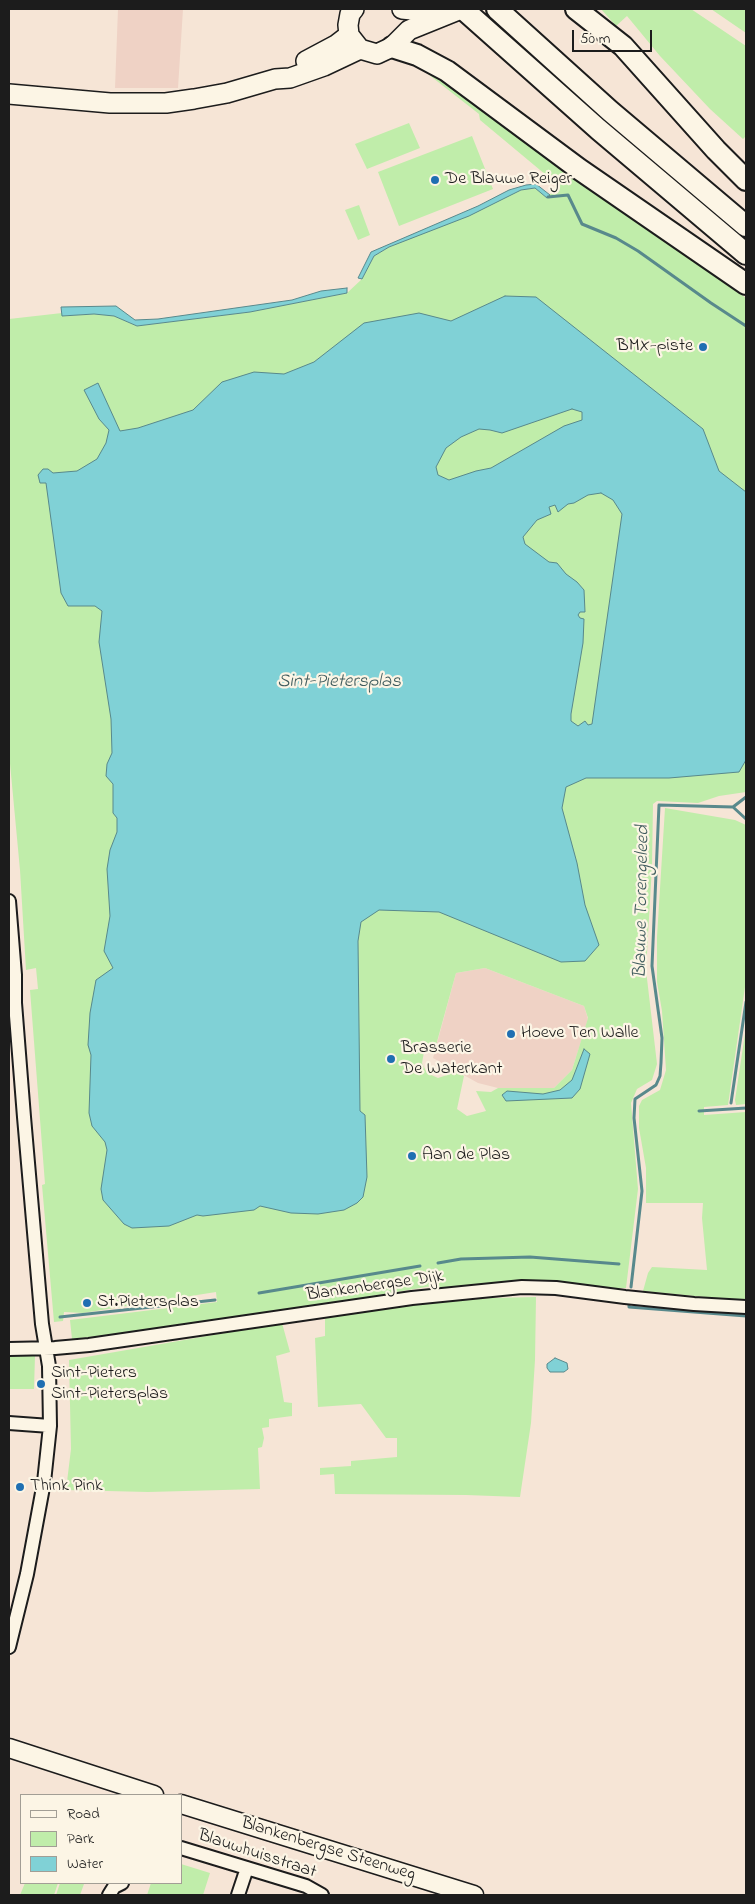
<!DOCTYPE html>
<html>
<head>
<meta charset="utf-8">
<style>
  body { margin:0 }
  #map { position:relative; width:755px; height:1904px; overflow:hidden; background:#f6e5d6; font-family:"Indie Flower",sans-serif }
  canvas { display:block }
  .frame { position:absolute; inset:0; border:10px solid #1c1c1c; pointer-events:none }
  .legend { position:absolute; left:20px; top:1794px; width:162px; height:90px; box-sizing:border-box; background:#fcf5e5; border:1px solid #a29e95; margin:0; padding:6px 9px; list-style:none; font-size:15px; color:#1c1c1c }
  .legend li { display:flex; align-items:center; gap:10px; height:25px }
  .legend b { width:25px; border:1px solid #a29e95 }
  .scale { position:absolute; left:572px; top:30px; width:80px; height:22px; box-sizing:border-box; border:2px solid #1c1c1c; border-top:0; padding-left:6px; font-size:15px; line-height:18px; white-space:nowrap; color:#1c1c1c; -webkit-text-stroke:4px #fcf5e5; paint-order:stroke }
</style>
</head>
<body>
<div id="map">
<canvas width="755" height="1904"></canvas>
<div class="frame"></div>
<ul class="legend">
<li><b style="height:6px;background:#fcf5e5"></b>Road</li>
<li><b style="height:14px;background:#c0edaa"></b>Park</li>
<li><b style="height:14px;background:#80d1d6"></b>Water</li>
</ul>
<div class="scale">50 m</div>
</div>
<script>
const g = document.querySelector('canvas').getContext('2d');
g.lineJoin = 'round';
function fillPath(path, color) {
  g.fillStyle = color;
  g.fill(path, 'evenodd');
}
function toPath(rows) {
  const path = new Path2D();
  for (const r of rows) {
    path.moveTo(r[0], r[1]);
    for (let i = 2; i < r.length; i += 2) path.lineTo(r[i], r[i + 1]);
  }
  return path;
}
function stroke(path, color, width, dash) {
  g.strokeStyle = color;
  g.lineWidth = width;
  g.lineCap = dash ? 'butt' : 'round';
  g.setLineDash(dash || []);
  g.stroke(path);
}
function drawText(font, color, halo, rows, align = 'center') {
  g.font = font + ' "Indie Flower",sans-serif';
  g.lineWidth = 4.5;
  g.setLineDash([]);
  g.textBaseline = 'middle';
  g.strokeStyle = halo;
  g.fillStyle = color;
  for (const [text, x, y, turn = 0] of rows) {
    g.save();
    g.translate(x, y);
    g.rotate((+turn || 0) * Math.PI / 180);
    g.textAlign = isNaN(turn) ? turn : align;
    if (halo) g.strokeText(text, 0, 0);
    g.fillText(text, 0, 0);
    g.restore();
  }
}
const built = toPath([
  [118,9,183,9,178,88,115,88],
  [485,968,584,1006,588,1019,572,1070,554,1088,498,1088,478,1083,433,1058,456,973]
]);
const green = toPath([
  [601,9,691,9,746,46,746,136,743,139,710,109,660,56,627,16,616,26],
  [711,9,746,9,746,33],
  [419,67,437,76,528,145,746,298,746,792,719,796,698,803,657,801,653,804,652,866,646,970,657,1064,652,1080,637,1089,631,1103,638,1189,626,1288,620,1288,618,1292,437,1290,432,1286,221,1322,72,1339,70,1320,217,1302,216,1292,83,1313,64,1312,63,1321,54,1322,42,1185,45,1184,30,990,38,989,36,968,26,970,20,870,9,753,9,319,62,313,62,316,94,314,114,316,137,326,250,312,347,293,362,279,374,256,389,247,521,190,535,188,547,198,558,185,480,120,479,114],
  [485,968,584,1006,588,1018,572,1070,554,1088,498,1088,491,1092,476,1091,486,1111,467,1116,457,1109,464,1076,452,1069,447,1075,438,1078,427,1073,422,1063,424,1052,435,1049,456,973],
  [409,123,420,148,367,169,355,144],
  [472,136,493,189,399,226,378,172],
  [359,205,370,235,358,240,345,210],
  [665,808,735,820,746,825,746,980,743,1001,728,1105,704,1107,704,1115,746,1112,746,1301,643,1291,648,1273,652,1267,707,1270,702,1218,703,1203,646,1203,646,1168,639,1128,639,1106,642,1100,660,1090,666,1070,662,1011,657,982,657,937],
  [746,1027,746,1104,736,1105,735,1100],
  [536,1297,535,1360,531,1423,520,1497,466,1495,335,1494,334,1474,320,1475,320,1468,351,1466,351,1461,397,1457,397,1438,386,1438,361,1404,318,1407,315,1338,325,1336,325,1316,359,1310,490,1298],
  [282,1323,290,1352,276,1356,284,1402,292,1403,292,1416,269,1419,269,1427,262,1428,264,1438,262,1447,258,1448,260,1489,148,1492,66,1490,71,1449,69,1360],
  [9,1356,35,1356,34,1389,9,1389],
  [181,1864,210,1873,203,1895,147,1895,151,1883,181,1883],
  [25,1883,58,1883,54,1895,20,1895],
  [60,1883,84,1884,80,1895,56,1895]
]);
const water = toPath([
  [536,184,550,195,547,198,535,188,521,190,469,216,389,247,374,256,362,279,358,278,371,252,478,206,509,190,526,185,536,184],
  [347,288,347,293,250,312,137,326,114,316,94,314,62,316,61,307,116,306,135,320,158,319,292,300,321,291,347,288],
  [505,296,536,297,703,429,719,471,746,492,746,760,739,772,669,778,586,778,566,787,562,808,577,863,585,905,599,945,585,961,561,962,439,912,379,910,361,922,358,941,360,1111,365,1115,367,1177,363,1197,357,1203,344,1210,318,1214,291,1213,260,1206,254,1210,203,1216,197,1215,169,1226,132,1228,124,1224,103,1200,101,1189,107,1150,105,1142,92,1126,89,1113,91,1055,88,1045,90,1013,96,980,113,968,104,951,110,916,107,869,110,850,117,832,117,818,113,813,113,784,106,776,107,764,112,753,111,719,99,642,102,611,95,606,68,606,61,593,46,483,40,483,38,475,43,469,48,469,53,473,77,471,97,459,106,443,109,430,99,419,84,390,98,383,120,431,138,428,193,410,222,382,254,372,284,374,314,362,364,323,419,313,451,321,505,296],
  [572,409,582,412,582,420,564,426,491,468,476,471,449,480,438,475,436,467,446,448,461,437,479,429,490,430,502,433,572,409],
  [601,493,613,500,622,514,592,724,588,725,585,721,578,726,571,721,571,714,583,643,584,619,580,618,578,615,580,612,585,612,584,590,577,582,566,574,557,563,549,562,525,544,523,537,537,520,551,514,549,507,555,505,558,512,568,504,574,503,588,495,601,493],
  [584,1049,590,1054,580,1089,572,1098,506,1101,502,1095,507,1091,543,1094,560,1090,572,1080,584,1049],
  [555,1358,567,1363,568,1369,564,1372,550,1372,547,1368,547,1364,555,1358]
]);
const stream = toPath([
  [548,197,568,195,582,224,616,238,638,251,711,303,746,326],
  [733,807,746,819],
  [731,1103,746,1002],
  [699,1111,746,1108],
  [438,1263,461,1259,530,1257,619,1264],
  [631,1287,642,1191,634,1118,635,1099,656,1085,660,1076,661,1063,662,1038,652,966,659,805,733,807,746,797],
  [259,1293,420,1266],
  [629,1303,629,1307,746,1316],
  [60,1317,215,1300]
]);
const minor = toPath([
  [9,901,15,975,15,1003,24,1117,42,1324,49,1366,50,1426,44,1482,27,1574,9,1647],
  [9,1349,55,1348,89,1345,412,1298,522,1287,556,1288,625,1297,694,1304,746,1307],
  [9,1423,50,1426],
  [181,1848,306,1886,322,1895],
  [109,1895,114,1887,122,1883],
  [238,1895,247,1868]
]);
const secondary = toPath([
  [9,1748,154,1795],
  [181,1804,474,1895]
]);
const primary = toPath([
  [354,9,350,14,348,25,349,35,360,49,377,54,392,47,409,30,461,9],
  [402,9,422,11,433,9],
  [306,61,336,45,349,35],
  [9,94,110,103,166,103,194,99,227,93,275,79,290,78,324,66,360,49]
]);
const trunk = toPath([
  [463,9,598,129,746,254],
  [497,9,610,111,746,226],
  [576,9,623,46,716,150,746,180],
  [392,47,417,55,447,71,579,169,746,284]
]);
const markers = [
  [435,180,5,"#1f6fb2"],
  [703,347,5,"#1f6fb2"],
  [511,1034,5,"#1f6fb2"],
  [391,1059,5,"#1f6fb2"],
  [412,1156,5,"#1f6fb2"],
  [87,1303,5,"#1f6fb2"],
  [41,1384,5,"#1f6fb2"],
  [20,1487,5,"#1f6fb2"]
];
const poiNames = [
  ["De Blauwe Reiger",445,180],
  ["BMX-piste",693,347,"right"],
  ["Hoeve Ten Walle",521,1034],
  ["Brasserie",401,1049],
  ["De Waterkant",401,1070],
  ["Aan de Plas",422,1156],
  ["St.Pietersplas",97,1303],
  ["Sint-Pieters",51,1374],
  ["Sint-Pietersplas",51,1395],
  ["Think Pink",30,1487]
];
const streetNames = [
  ["Blankenbergse Dijk",375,1287,-8],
  ["Blankenbergse Steenweg",328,1850,17],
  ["Blauwhuisstraat",257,1855,18]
];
const waterNames = [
  ["Sint-Pietersplas",339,683],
  ["Blauwe Torengeleed",643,902,-89]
];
fillPath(built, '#efd2c5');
fillPath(green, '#c0edaa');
fillPath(water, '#80d1d6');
stroke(water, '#58898c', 1);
stroke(stream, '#58898c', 3);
stroke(minor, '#1c1c1c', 16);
stroke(secondary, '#1c1c1c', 21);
stroke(primary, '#1c1c1c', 22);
stroke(trunk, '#1c1c1c', 24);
stroke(minor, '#fcf5e5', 12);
stroke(secondary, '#fcf5e5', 18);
stroke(primary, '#fcf5e5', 19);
stroke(trunk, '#fcf5e5', 20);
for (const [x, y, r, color] of markers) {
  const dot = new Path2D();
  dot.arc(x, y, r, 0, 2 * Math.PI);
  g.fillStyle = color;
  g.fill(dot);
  stroke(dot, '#fcf5e5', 2);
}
drawText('18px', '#1c1c1c', '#fcf5e5', poiNames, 'left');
drawText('18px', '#1c1c1c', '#fcf5e5', streetNames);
drawText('italic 19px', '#3f5b5d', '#fcf5e5', waterNames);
</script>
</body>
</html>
